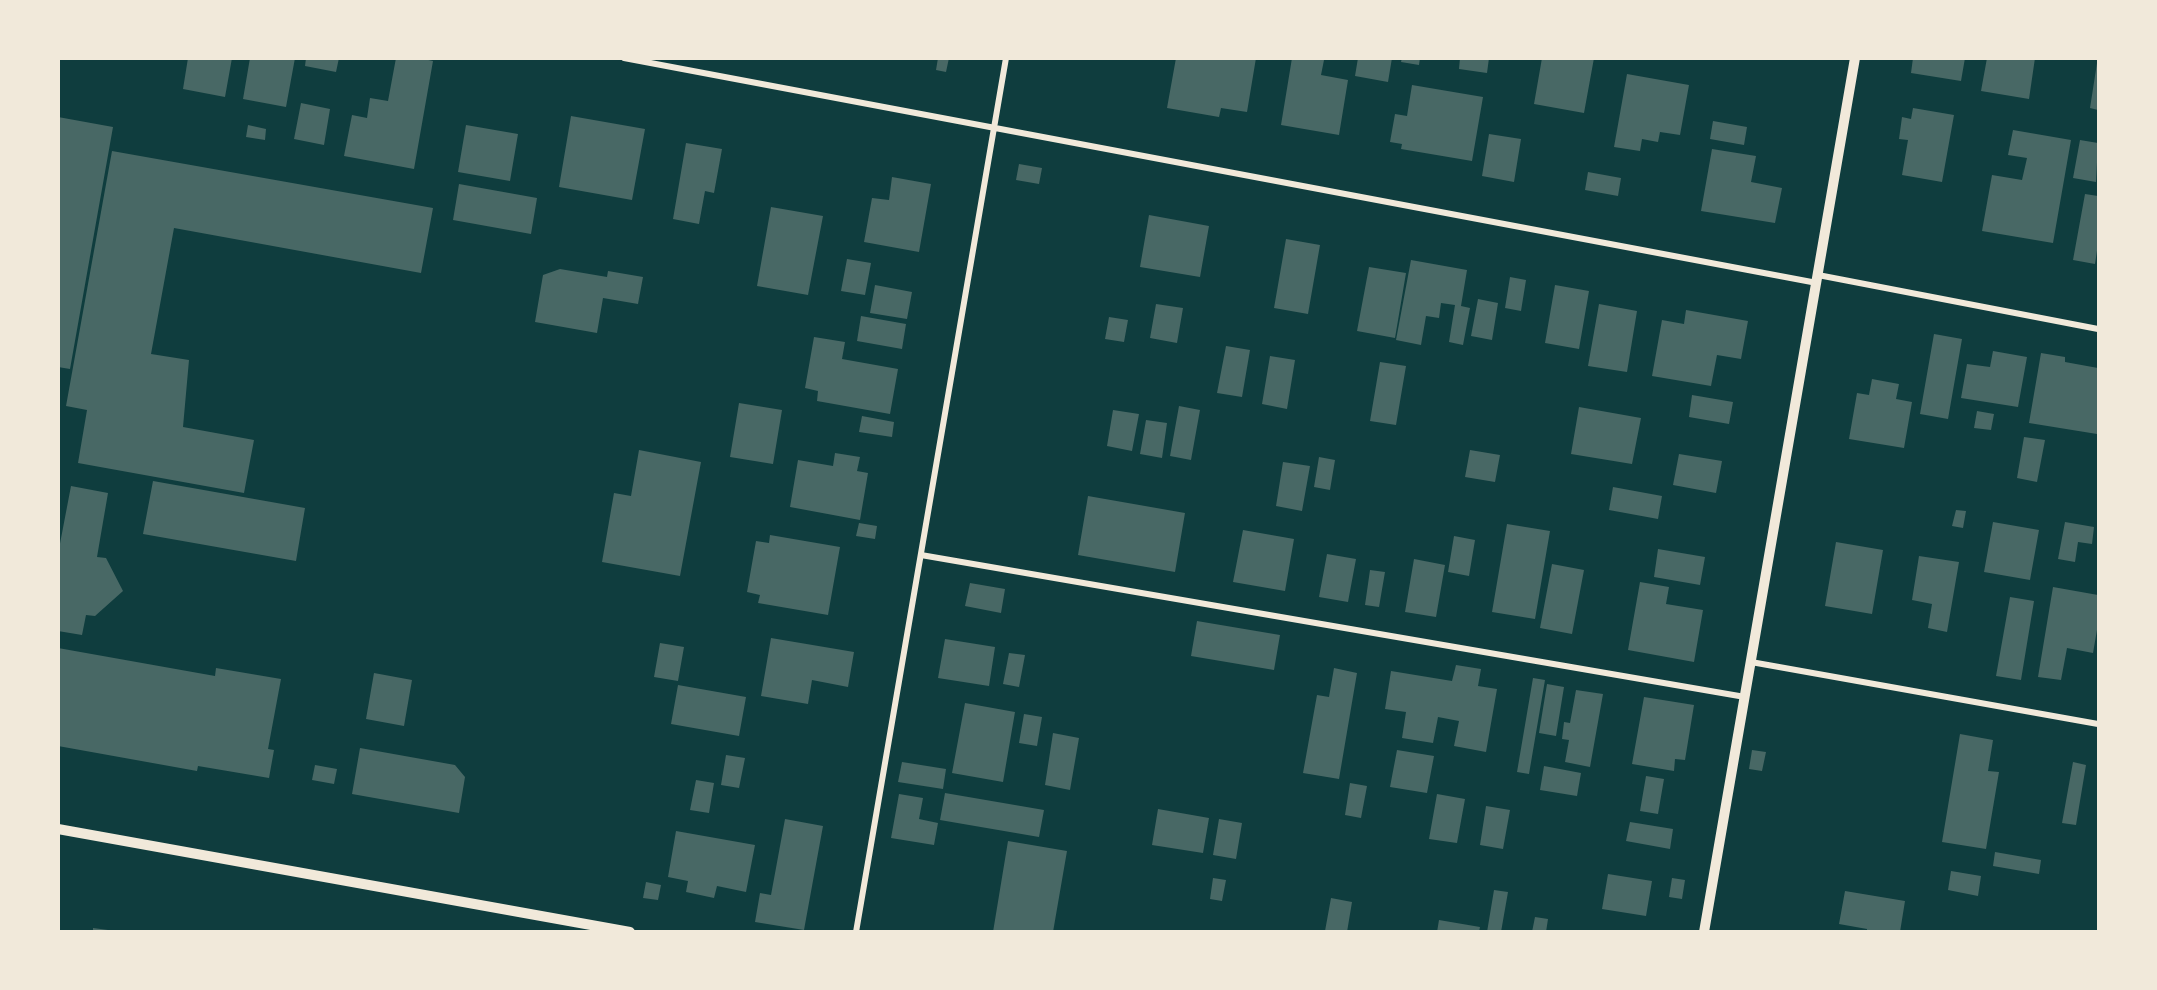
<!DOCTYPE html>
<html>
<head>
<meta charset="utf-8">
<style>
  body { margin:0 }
  #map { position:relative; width:2157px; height:990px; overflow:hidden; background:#0f3d3e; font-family:Lato,sans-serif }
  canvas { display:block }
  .frame { position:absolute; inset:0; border:60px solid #f1e9da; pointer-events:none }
</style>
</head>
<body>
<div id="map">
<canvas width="2157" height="990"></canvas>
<div class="frame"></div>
</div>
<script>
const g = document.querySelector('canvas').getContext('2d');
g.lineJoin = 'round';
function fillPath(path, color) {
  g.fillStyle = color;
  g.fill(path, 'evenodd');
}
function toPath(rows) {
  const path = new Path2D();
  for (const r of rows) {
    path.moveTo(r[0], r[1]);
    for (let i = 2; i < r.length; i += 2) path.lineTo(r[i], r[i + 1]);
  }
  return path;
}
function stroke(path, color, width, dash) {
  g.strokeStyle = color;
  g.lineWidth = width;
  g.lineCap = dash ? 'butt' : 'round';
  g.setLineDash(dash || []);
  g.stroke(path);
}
const building = toPath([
  [188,58,232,58,225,97,183,89],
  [250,58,295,58,286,107,243,99],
  [306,58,339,58,336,72,305,66],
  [396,58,419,58,433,61,414,169,344,156,352,115,367,118,370,98,388,101],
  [938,58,949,58,946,72,936,70],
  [1176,58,1256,58,1247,112,1221,108,1219,117,1167,108],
  [1292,58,1324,60,1321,75,1348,80,1339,135,1281,125],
  [1358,58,1392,58,1388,82,1355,76],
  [1402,58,1420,58,1419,65,1401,62],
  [1460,58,1489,58,1487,73,1459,69],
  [1542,58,1594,58,1584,113,1534,104],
  [1913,58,1965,58,1961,81,1911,73],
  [1987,58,2035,58,2029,99,1981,91],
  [2097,63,2098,63,2098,110,2090,108],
  [1627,74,1689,85,1680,135,1660,132,1658,142,1642,139,1640,151,1614,147],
  [1412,85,1483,97,1472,161,1401,149,1402,144,1390,142,1395,114,1407,116],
  [301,103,330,109,324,145,294,139],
  [1913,108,1954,115,1942,182,1902,175,1908,140,1899,139,1902,117,1911,119],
  [571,116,645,129,632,200,559,187],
  [58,117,113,127,70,369,58,367],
  [1713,121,1747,127,1744,145,1710,139],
  [248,125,266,129,265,140,246,137],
  [466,125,518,134,510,181,458,172],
  [2013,130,2071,140,2053,243,1982,231,1992,175,2022,180,2027,158,2008,155],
  [1489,134,1521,139,1514,182,1482,176],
  [2080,140,2098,143,2096,182,2073,178],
  [686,143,722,149,714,193,705,191,699,224,673,219],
  [1712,149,1756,156,1751,182,1782,188,1775,223,1701,211],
  [112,151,433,208,421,273,174,228,151,354,189,360,183,427,254,440,244,493,78,463,87,410,66,406],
  [1019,164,1042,168,1039,184,1016,180],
  [1588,172,1621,178,1618,196,1585,190],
  [892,177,931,184,919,252,864,242,872,198,889,200],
  [459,184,537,198,531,234,453,220],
  [2085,194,2098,196,2098,244,2095,264,2073,260],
  [771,207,823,216,808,295,757,286],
  [1149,215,1209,226,1200,277,1140,267],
  [1286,239,1320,245,1308,314,1274,308],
  [847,259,871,263,865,295,841,291],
  [1411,260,1467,270,1461,306,1470,308,1463,345,1449,342,1455,305,1441,303,1439,318,1426,316,1421,345,1396,340],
  [1369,267,1406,273,1395,338,1357,331],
  [560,269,607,277,608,271,643,277,638,304,603,298,597,333,535,322,543,275],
  [1510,277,1526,280,1521,311,1505,308],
  [875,285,912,292,907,319,870,313],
  [1555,285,1589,291,1579,349,1545,343],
  [1478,299,1498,303,1492,340,1471,336],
  [1156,304,1183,308,1177,343,1150,338],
  [1599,304,1637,311,1627,372,1588,366],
  [1686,310,1748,321,1741,359,1717,355,1711,386,1652,376,1662,320,1684,324],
  [861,316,906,324,902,349,857,341],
  [1109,317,1128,320,1124,342,1105,339],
  [1934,334,1962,339,1948,419,1920,414],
  [814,337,845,342,842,359,898,369,890,414,817,401,818,391,805,388],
  [1226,346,1250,350,1242,397,1217,393],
  [1993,351,2027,357,2018,407,1961,398,1967,364,1990,367],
  [2041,353,2065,357,2065,362,2098,368,2097,434,2029,423],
  [1270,356,1295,360,1287,409,1262,404],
  [1380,362,1406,366,1396,425,1370,421],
  [1872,379,1899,384,1896,399,1912,402,1904,448,1849,439,1857,393,1869,395],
  [1692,395,1733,402,1729,424,1689,417],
  [739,403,782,410,773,464,730,457],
  [1179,406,1200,410,1191,460,1170,456],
  [1579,407,1641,418,1632,464,1571,454],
  [1113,410,1139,414,1132,451,1107,446],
  [1977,411,1994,414,1991,430,1974,428],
  [862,416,894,422,892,437,859,432],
  [1146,420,1167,423,1162,458,1140,454],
  [2024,437,2045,440,2037,482,2017,478],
  [639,450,701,462,680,576,602,562,614,493,631,496],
  [1470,450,1500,455,1495,482,1465,477],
  [835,453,860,457,857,471,868,473,860,520,790,507,798,460,833,466],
  [1679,454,1722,461,1716,493,1673,485],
  [1319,457,1335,460,1330,490,1314,487],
  [1283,462,1310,466,1302,511,1276,506],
  [153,481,305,508,296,561,143,534],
  [71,486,108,493,97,557,106,558,123,591,95,616,86,615,82,635,58,631,58,554],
  [1613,487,1662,496,1658,519,1609,510],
  [1088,496,1185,513,1175,572,1078,555],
  [1956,510,1966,511,1963,528,1952,526],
  [1993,522,2039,530,2030,580,1984,572],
  [2065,522,2094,527,2092,544,2078,542,2075,562,2058,559],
  [859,523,877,526,875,539,856,536],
  [1507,524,1550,531,1535,619,1492,612],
  [1243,530,1294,539,1285,591,1233,582],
  [770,535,840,547,828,615,758,603,760,595,747,592,756,541,769,543],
  [1454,536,1475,540,1469,576,1448,572],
  [1836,542,1883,550,1872,614,1825,606],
  [1658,549,1705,557,1700,585,1654,577],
  [1327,554,1356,559,1348,602,1319,597],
  [1919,556,1959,562,1947,632,1928,628,1932,604,1912,600],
  [1414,559,1445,565,1436,617,1405,612],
  [1552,564,1584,570,1572,634,1540,628],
  [1370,570,1385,572,1379,607,1365,605],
  [1640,582,1669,587,1666,604,1703,610,1694,662,1628,650],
  [970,583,1005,589,1001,613,965,606],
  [2053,587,2098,595,2098,624,2093,653,2067,648,2061,680,2038,677],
  [2010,597,2034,601,2021,680,1996,676],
  [1197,621,1280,635,1274,670,1191,656],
  [771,638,854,652,848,687,812,680,808,704,761,696],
  [945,639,995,647,989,686,938,678],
  [660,643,684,647,678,681,654,677],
  [58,648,215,676,216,668,281,679,268,749,274,750,269,778,198,766,197,771,58,746],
  [1009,653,1025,655,1019,687,1003,684],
  [1456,665,1481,669,1478,686,1497,689,1486,752,1454,746,1459,721,1438,717,1433,743,1402,738,1406,712,1385,709,1391,671,1452,681],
  [1334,668,1357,673,1339,779,1303,773,1317,695,1329,697],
  [374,673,412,680,404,726,366,719],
  [1533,678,1545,680,1529,774,1517,772],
  [1547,684,1564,687,1556,736,1539,733],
  [678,685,746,697,739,736,671,724],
  [1576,690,1603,694,1590,767,1565,762,1569,740,1562,739,1564,722,1570,723],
  [1644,697,1694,705,1685,760,1675,759,1674,771,1632,764],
  [965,703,1015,712,1003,782,952,773],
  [1024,714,1042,717,1037,746,1019,743],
  [1053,733,1079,738,1070,790,1045,785],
  [1960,734,1993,740,1988,771,1999,772,1986,849,1942,842],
  [360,748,455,765,465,777,459,813,352,794],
  [1397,750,1434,756,1427,793,1390,787],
  [1752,750,1766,752,1762,771,1749,769],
  [726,755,745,758,739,788,721,785],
  [902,762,946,769,943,789,898,782],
  [2073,762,2086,765,2076,825,2062,823],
  [315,765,337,769,334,784,312,780],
  [1544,766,1581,773,1577,796,1540,790],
  [1646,776,1664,779,1658,814,1640,811],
  [696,780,714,783,709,813,690,810],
  [1350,783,1367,786,1361,818,1345,815],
  [945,793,1044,810,1039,837,940,820],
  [899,794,923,798,919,819,938,823,934,845,891,838],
  [1437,794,1465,799,1457,843,1429,839],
  [1486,806,1510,810,1503,849,1480,845],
  [1158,809,1209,818,1203,853,1152,845],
  [785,819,823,826,804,930,755,922,760,893,771,895],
  [1219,819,1242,823,1236,859,1213,855],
  [1630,822,1673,829,1670,849,1626,841],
  [676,831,755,845,746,892,717,886,714,898,686,892,688,881,668,877],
  [1008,841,1067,851,1053,932,993,932],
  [1995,852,2041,860,2039,874,1993,866],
  [1951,871,1981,876,1978,896,1948,890],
  [1608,874,1652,881,1646,916,1602,909],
  [1213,878,1226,880,1222,901,1210,899],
  [1672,878,1685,880,1682,899,1669,897],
  [646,882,661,885,658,900,643,898],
  [1494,890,1508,892,1501,932,1487,932],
  [1845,891,1905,901,1900,932,1867,932,1867,929,1839,924],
  [1331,898,1352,902,1347,932,1325,931],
  [1535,917,1548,919,1546,932,1532,932],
  [1439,920,1480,927,1479,932,1437,932],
  [93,928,108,930,108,932,93,932]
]);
const minor = toPath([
  [624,58,1817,283],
  [1818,275,2098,329],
  [921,555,1745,697],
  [1751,662,2098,724],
  [856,932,1006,58]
]);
const tertiary = toPath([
  [58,829,630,932],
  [1704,932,1855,58]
]);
fillPath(building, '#486865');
stroke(minor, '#f1e9da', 6);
stroke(tertiary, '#f1e9da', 10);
</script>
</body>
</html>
